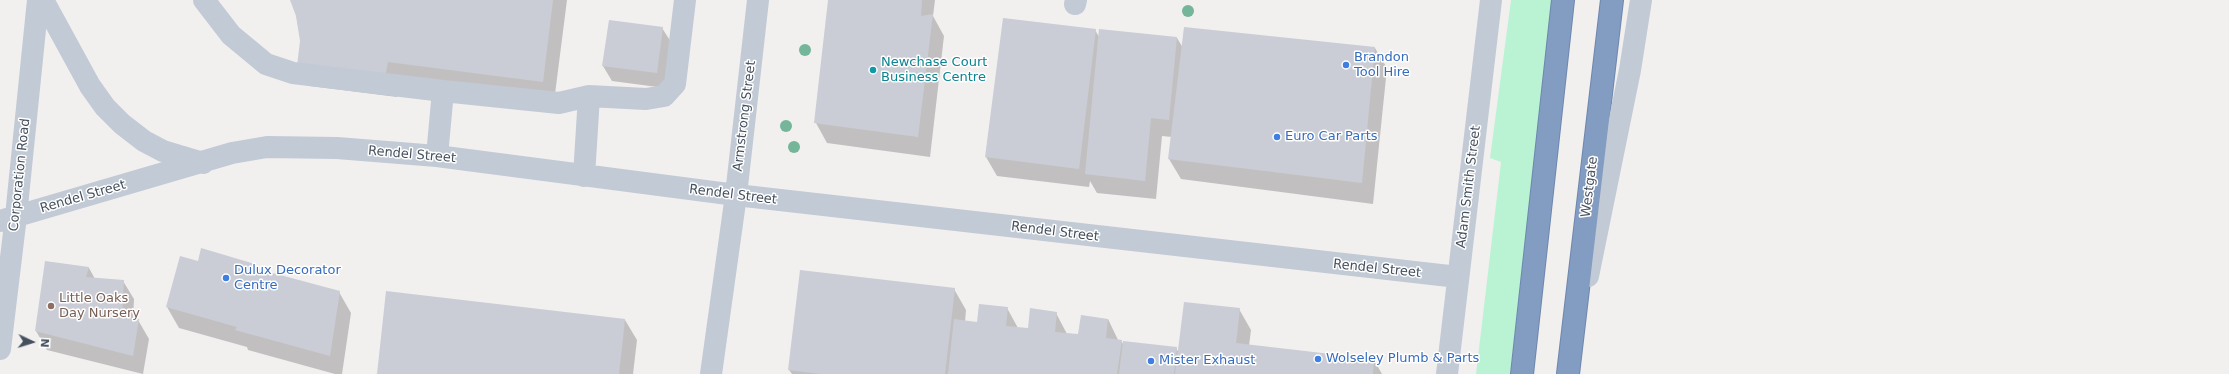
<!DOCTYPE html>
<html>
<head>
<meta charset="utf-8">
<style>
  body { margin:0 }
  #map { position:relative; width:2229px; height:374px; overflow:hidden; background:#f2efef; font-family:"DejaVu Sans",sans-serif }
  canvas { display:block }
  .north { position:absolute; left:12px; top:322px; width:40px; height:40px; -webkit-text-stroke:3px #fff; paint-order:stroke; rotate:94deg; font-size:11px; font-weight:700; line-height:16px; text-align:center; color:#45505e }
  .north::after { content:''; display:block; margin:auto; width:14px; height:18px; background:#45505e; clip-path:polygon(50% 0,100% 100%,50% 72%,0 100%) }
</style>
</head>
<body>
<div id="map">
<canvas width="2229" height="374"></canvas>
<div class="north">N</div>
</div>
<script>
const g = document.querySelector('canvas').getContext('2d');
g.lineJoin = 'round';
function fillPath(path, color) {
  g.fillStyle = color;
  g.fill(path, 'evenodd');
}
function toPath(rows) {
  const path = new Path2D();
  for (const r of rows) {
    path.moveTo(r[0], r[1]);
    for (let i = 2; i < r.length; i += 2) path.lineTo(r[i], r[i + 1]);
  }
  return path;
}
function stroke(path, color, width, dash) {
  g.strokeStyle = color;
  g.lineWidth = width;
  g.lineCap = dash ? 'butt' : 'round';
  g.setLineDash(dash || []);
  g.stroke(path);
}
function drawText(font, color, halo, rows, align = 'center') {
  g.font = font + ' "DejaVu Sans",sans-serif';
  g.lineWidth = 3;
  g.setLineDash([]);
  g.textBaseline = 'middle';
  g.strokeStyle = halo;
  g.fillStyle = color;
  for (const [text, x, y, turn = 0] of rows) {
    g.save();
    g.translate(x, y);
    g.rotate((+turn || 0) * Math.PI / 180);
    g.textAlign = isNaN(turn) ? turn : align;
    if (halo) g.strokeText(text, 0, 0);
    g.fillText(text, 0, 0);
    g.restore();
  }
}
const green = toPath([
  [1511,0,1554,0,1510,374,1476,374,1501,162,1490,158]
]);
const shadow = toPath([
  [290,0,567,0,554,102,399,82,397,97,310,86,298,66,301,41,294,4],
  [829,0,935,0,933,16,944,36,930,157,827,143,816,123],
  [662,28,671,42,665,88,612,81,603,66],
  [1095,30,1099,37,1177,38,1183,48,1375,48,1387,68,1373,204,1181,179,1169,159,1172,137,1162,136,1156,199,1097,193,1090,181,1089,187,997,176,986,157],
  [46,262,89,268,95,279,123,281,134,299,133,319,138,320,149,339,143,374,47,350,36,331],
  [198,262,254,265,257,270,339,292,351,313,342,374,335,374,248,350,247,347,179,328,167,307],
  [954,289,966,310,965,322,978,323,1007,308,1018,328,1029,330,1056,313,1067,334,1079,336,1108,319,1118,340,1121,341,1124,345,1176,348,1179,353,1239,309,1251,330,1249,346,1374,360,1382,374,792,374,789,370],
  [625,320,637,340,633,374,378,374]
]);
const building = toPath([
  [290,0,553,0,543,82,388,62,385,77,297,66,300,41,296,16],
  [828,0,922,0,921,16,933,14,918,137,814,123],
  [1003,18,1096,29,1079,169,985,157],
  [609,20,663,27,657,73,602,66],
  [1184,27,1375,47,1362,183,1168,159],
  [1099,29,1177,37,1169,120,1151,118,1145,181,1085,174],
  [201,248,255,264,254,268,340,291,330,356,235,330,237,327,166,307,180,256,198,261],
  [45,261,89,267,86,277,124,280,122,316,139,319,133,356,35,331],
  [800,270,955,288,945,374,821,374,788,370],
  [386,291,625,319,619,374,377,374],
  [1184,302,1240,308,1236,343,1374,359,1373,374,1175,374],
  [979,304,1008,307,1006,326,1028,328,1030,308,1057,312,1055,332,1078,334,1081,315,1108,319,1106,338,1122,340,1117,374,948,374,954,319,977,322],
  [1123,341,1177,347,1174,374,1119,374]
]);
const minor = toPath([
  [43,0,90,86,105,107,122,124,144,141,163,151,203,163],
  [204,0,231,35,266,64,293,73,443,91],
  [1075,4,1076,0],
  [437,156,443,91,559,103,589,96,646,99,664,96,675,84,685,0],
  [584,176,589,96],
  [0,221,232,153,267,147,337,148,437,156,736,195,1458,277],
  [1588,276,1630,70,1641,0],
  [0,349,16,216,38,0],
  [711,374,736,195,758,0],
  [1447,374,1491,0]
]);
const highway = toPath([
  [1522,374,1563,0],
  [1568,374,1612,0]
]);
const trees = [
  [1188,11],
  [805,50],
  [786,126],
  [794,147]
];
const markers = [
  [1346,65,4,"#3f7fe0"],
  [873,70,4,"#0f9aa8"],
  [1277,137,4,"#3f7fe0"],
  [226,278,4,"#3f7fe0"],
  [51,306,4,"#8d6e63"],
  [1318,359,4,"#3f7fe0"],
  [1151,361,4,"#3f7fe0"]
];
const shopNames = [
  ["Brandon",1354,58],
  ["Tool Hire",1354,73],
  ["Euro Car Parts",1285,137],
  ["Dulux Decorator",234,271],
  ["Centre",234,286],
  ["Wolseley Plumb & Parts",1326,359],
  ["Mister Exhaust",1159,361]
];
const cultureNames = [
  ["Newchase Court",881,63],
  ["Business Centre",881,78]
];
const streetNames = [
  ["Armstrong Street",745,116,-83],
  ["Rendel Street",412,155,5],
  ["Corporation Road",20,175,-84],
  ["Adam Smith Street",1469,187,-83],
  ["Westgate",1590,187,-83],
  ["Rendel Street",733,195,7],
  ["Rendel Street",83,197,-16],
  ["Rendel Street",1055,232,7],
  ["Rendel Street",1377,269,6]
];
const educationNames = [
  ["Little Oaks",59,299],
  ["Day Nursery",59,314]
];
fillPath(green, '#baf3d4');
fillPath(shadow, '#0003');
fillPath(building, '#cacdd5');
stroke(highway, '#6e87ae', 24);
stroke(minor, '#c1cad5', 22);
stroke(highway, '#839cc2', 22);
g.fillStyle = '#75b59a';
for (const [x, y] of trees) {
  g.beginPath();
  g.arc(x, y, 6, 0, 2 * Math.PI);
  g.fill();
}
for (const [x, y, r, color] of markers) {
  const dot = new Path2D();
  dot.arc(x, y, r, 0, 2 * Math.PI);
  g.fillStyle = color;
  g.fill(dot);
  stroke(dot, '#fff', 1.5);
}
drawText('13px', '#366cbe', '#fff', shopNames, 'left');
drawText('13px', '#0d838f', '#fff', cultureNames, 'left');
drawText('13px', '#45505e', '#fff', streetNames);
drawText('13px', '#785e54', '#fff', educationNames, 'left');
</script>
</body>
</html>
